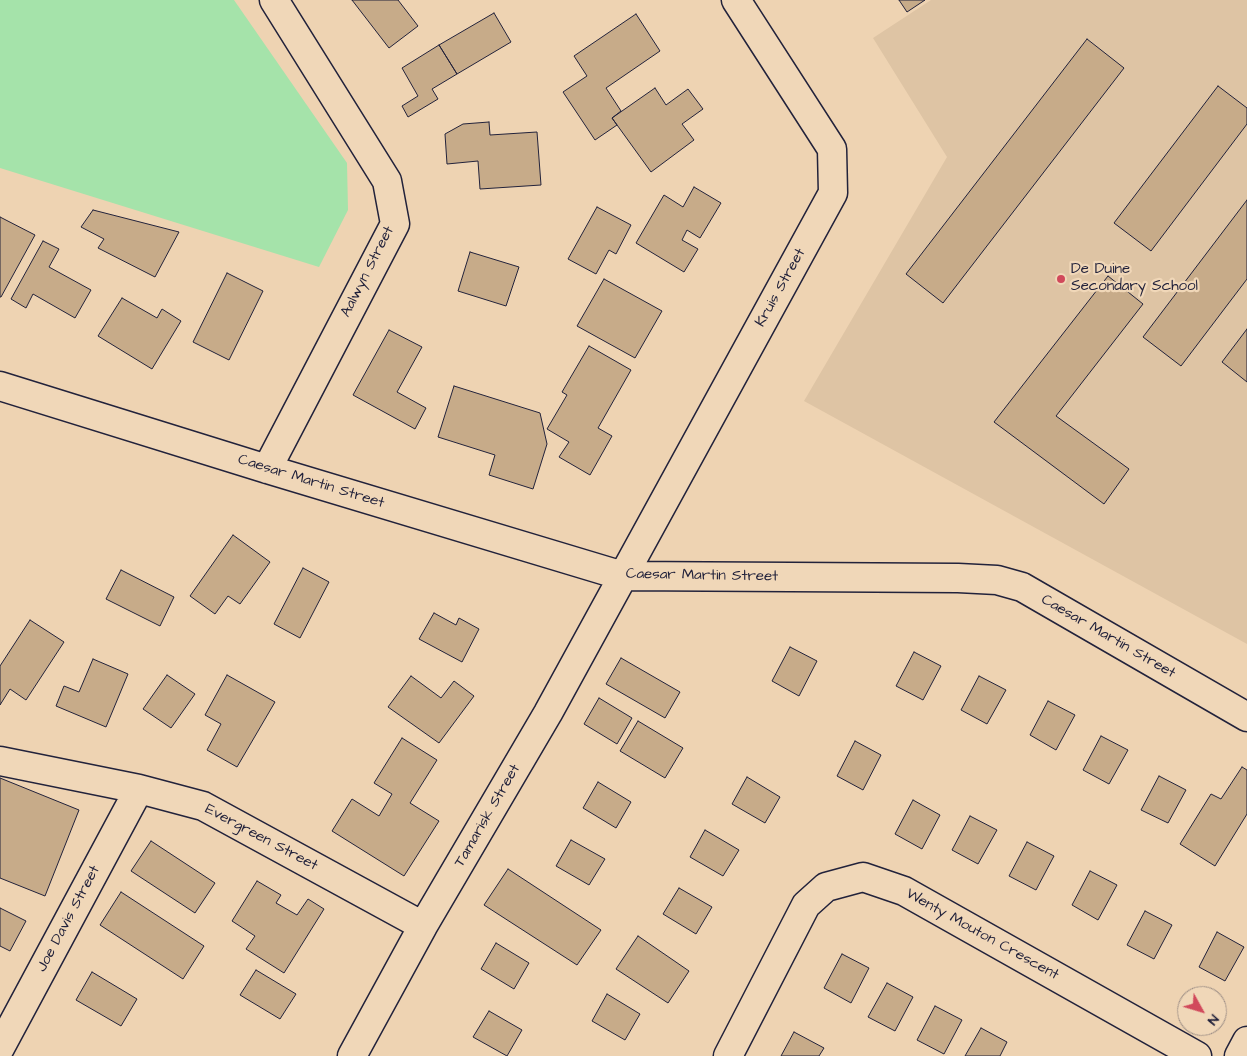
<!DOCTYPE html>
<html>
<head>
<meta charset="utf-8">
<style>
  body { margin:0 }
  #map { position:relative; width:1247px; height:1056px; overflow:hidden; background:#eed3b2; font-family:"Architects Daughter",sans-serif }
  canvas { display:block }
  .north { position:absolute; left:1177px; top:986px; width:50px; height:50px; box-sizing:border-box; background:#f0d7b8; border:1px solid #9e8f86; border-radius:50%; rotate:129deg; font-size:14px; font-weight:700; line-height:20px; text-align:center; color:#22223b }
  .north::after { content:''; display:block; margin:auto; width:18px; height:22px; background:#d1495b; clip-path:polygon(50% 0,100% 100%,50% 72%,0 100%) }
</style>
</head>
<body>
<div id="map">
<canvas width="1247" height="1056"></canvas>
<div class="north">N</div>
</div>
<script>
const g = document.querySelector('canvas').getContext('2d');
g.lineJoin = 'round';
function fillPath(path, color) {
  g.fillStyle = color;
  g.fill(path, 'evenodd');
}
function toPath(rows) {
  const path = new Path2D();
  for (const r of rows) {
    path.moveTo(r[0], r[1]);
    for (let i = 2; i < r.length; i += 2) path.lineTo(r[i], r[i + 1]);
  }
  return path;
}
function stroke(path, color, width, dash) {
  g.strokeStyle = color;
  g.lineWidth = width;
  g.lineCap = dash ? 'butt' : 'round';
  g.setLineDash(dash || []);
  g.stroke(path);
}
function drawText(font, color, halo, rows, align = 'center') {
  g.font = font + ' "Architects Daughter",sans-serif';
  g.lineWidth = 4.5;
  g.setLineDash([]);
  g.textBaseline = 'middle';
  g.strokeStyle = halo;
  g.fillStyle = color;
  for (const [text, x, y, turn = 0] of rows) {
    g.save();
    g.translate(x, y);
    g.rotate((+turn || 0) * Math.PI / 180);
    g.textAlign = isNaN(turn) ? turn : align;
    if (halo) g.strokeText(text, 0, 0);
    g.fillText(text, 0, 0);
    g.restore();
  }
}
const built = toPath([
  [931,0,1247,0,1247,644,804,401,947,157,873,38]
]);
const green = toPath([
  [0,0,234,0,347,163,348,210,319,267,0,168]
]);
const building = toPath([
  [352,0,398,0,418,26,389,48,352,0],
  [899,0,925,0,907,12,899,0],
  [494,13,511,42,457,74,439,45,494,13],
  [636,14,660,51,606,88,621,111,612,118,617,125,595,140,563,92,587,76,574,56,636,14],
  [1087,39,1124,68,943,303,906,274,1087,39],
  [439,45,457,74,432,89,438,99,408,117,402,106,418,96,402,68,439,45],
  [1218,86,1247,108,1247,124,1151,251,1114,223,1218,86],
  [655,88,666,105,688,89,703,109,682,124,694,140,651,172,612,118,655,88],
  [489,122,490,135,537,132,541,185,480,189,478,161,447,164,445,134,463,124,489,122],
  [694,187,721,203,700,238,687,230,682,240,698,249,684,272,636,243,664,195,683,207,694,187],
  [1247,200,1247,279,1181,366,1143,337,1247,200],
  [597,207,631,225,616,254,609,250,596,274,568,259,597,207],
  [93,210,179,232,155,277,98,248,104,239,81,227,93,210],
  [0,217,35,235,1,297,0,297,0,217],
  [43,241,59,249,49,267,91,290,75,318,33,294,26,308,11,299,43,241],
  [470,252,519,267,506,306,458,291,470,252],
  [227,273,263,291,229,360,193,342,227,273],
  [1108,276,1143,304,1056,416,1129,469,1104,504,994,422,1108,276],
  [604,279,662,311,635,358,577,326,604,279],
  [122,298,157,318,162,309,181,321,152,369,98,336,122,298],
  [1247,329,1247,382,1222,362,1247,329],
  [389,330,422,347,397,392,426,408,415,429,353,395,389,330],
  [589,346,631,370,598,428,612,436,590,475,559,457,569,442,547,429,567,395,562,392,589,346],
  [454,386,540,413,547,444,533,489,489,475,495,455,438,437,454,386],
  [233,535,270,562,240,604,228,596,215,614,190,596,233,535],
  [303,568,329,582,300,638,274,624,303,568],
  [121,570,174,597,160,626,106,599,121,570],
  [434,613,456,625,459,618,479,629,462,662,419,639,434,613],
  [30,620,64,642,26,700,10,689,0,705,0,666,30,620],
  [790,647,817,661,799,696,772,681,790,647],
  [914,652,941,666,923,700,896,686,914,652],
  [621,658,680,692,665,718,606,684,621,658],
  [93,659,128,674,106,727,56,706,64,686,79,692,93,659],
  [167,675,195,694,171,728,143,709,167,675],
  [227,675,275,702,237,767,207,750,221,724,205,715,227,675],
  [411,676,441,698,454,681,474,696,439,743,388,707,411,676],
  [979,676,1006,690,987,724,961,710,979,676],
  [599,698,632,718,617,744,584,724,599,698],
  [1048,701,1075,715,1056,750,1030,735,1048,701],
  [638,721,683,748,665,778,620,751,638,721],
  [1101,736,1128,750,1109,784,1083,770,1101,736],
  [402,738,437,760,410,803,439,821,404,876,332,831,352,799,379,816,392,794,374,783,402,738],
  [855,741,881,755,863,790,837,776,855,741],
  [1242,767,1247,770,1247,814,1215,866,1180,844,1211,794,1221,799,1242,767],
  [1159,776,1186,790,1168,823,1141,810,1159,776],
  [747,777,780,797,765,823,732,804,747,777],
  [0,778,79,810,45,896,0,878,0,778],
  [598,782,631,802,616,828,583,808,598,782],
  [913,800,940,815,922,849,895,834,913,800],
  [970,816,997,830,978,864,952,850,970,816],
  [705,830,739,850,723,876,690,857,705,830],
  [571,840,605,859,589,885,556,866,571,840],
  [151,841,215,883,195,913,131,871,151,841],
  [1027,842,1054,856,1036,890,1009,876,1027,842],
  [508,869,601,930,577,965,484,905,508,869],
  [1090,871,1117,885,1098,920,1072,905,1090,871],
  [257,881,281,895,276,903,297,915,308,899,324,909,284,973,246,949,255,936,232,921,257,881],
  [679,888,712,907,696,934,663,914,679,888],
  [121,892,204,946,183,979,100,925,121,892],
  [0,908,26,921,10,951,0,946,0,908],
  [1145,911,1172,925,1154,959,1127,945,1145,911],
  [1217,932,1244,947,1225,981,1199,967,1217,932],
  [638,936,689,971,668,1003,616,969,638,936],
  [496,943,529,963,514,989,481,969,496,943],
  [842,954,869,968,851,1003,824,988,842,954],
  [256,970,296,994,280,1019,240,995,256,970],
  [92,972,137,999,121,1026,76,1000,92,972],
  [887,983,913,997,895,1031,868,1017,887,983],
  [607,994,640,1014,625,1040,592,1021,607,994],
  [935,1006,962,1020,944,1054,917,1040,935,1006],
  [489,1011,522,1030,507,1056,473,1037,489,1011],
  [981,1028,1007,1042,1000,1056,965,1056,981,1028],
  [794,1032,824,1048,819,1056,781,1056,794,1032]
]);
const minor = toPath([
  [0,386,267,469,623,576,958,578,997,580,1022,587,1247,717],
  [267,469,395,224,387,181,274,0],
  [0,761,139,789,203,806,423,926],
  [0,1048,139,789],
  [352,1056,423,926,548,713,833,193,832,149,736,0],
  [728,1056,806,905,826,887,863,877,904,891,1197,1056],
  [1239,1056,1247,1041]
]);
const markers = [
  [1061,279,5,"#d1495b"]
];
const poiNames = [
  ["De Duine",1071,270],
  ["Secondary School",1071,287]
];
const streetNames = [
  ["Aalwyn Street",368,272,-63],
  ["Kruis Street",781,288,-61],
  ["Caesar Martin Street",311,482,17],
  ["Caesar Martin Street",702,576,1],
  ["Caesar Martin Street",1108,637,30],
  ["Tamarisk Street",488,816,-60],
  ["Evergreen Street",261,838,28],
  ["Joe Davis Street",69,919,-62],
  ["Wenty Mouton Crescent",982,935,29]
];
fillPath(built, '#dec4a4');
fillPath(green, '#a5e3aa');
fillPath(building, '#c7ab89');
stroke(building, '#22223b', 1);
stroke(minor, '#22223b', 31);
stroke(minor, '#f0d7b8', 28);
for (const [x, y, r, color] of markers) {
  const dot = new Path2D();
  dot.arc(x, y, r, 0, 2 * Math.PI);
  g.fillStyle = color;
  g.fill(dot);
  stroke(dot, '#f0d7b8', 2);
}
drawText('15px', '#22223b', '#f0d7b8', poiNames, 'left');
drawText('15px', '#22223b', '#f0d7b8', streetNames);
</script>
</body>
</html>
